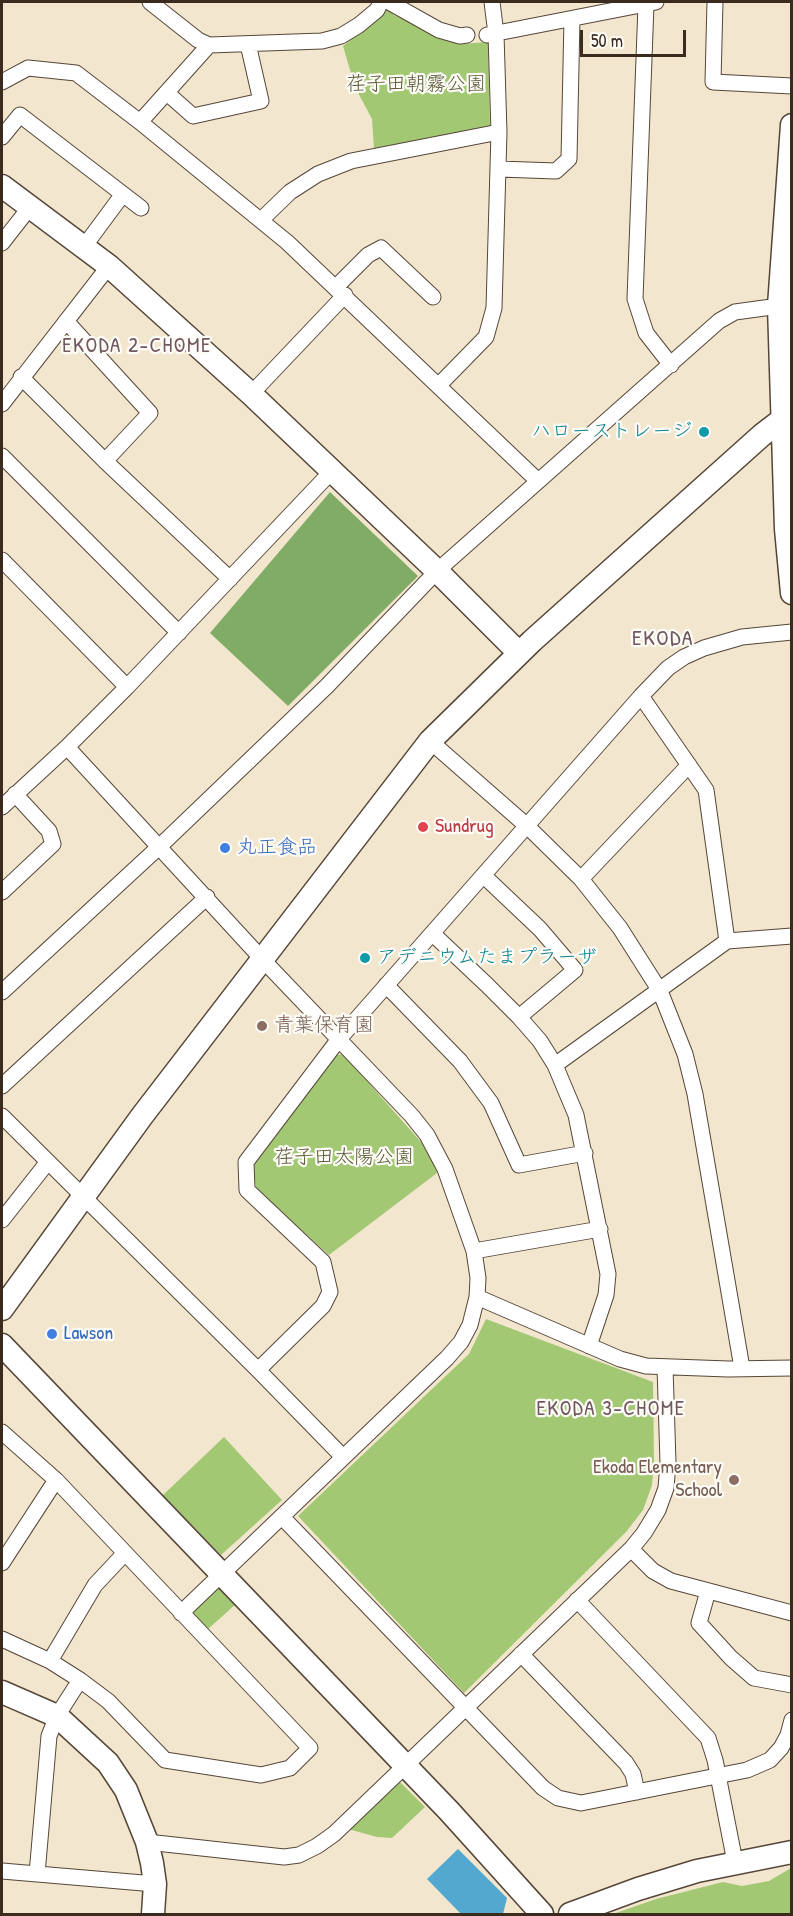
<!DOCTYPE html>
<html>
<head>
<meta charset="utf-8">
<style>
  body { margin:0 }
  #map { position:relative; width:793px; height:1916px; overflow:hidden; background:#f2e7ce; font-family:"Patrick Hand",sans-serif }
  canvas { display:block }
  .frame { position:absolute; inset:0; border:3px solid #3b2a1e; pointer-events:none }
  .scale { position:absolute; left:580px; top:30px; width:106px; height:27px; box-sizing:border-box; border:3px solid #3b2a1e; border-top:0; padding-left:8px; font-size:18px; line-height:21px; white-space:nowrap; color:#3b2a1e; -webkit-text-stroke:4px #fdfcf7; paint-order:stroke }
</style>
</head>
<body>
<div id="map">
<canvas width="793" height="1916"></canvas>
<div class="frame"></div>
<div class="scale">50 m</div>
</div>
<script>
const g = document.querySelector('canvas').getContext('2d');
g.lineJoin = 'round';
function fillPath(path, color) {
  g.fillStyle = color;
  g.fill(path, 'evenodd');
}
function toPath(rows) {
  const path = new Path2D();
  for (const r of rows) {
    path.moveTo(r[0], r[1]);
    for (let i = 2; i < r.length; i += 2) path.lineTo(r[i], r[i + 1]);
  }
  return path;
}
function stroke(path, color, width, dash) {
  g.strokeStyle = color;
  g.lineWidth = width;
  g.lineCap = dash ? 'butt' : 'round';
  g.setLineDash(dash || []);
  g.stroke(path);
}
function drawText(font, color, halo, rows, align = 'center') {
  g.font = font + ' "Patrick Hand","Klee One",sans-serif';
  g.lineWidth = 4.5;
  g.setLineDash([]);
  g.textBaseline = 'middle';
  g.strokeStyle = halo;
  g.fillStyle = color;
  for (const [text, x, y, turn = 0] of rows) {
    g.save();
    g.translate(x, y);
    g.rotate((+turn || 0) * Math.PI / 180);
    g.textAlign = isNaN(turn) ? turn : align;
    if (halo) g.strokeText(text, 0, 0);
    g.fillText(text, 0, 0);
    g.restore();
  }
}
const green = toPath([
  [388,9,394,15,461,44,488,42,490,127,374,149,372,119,355,87,343,46],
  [343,1054,428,1150,437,1173,329,1255,257,1190,251,1166,337,1055],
  [486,1319,653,1382,654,1461,652,1485,643,1510,626,1532,464,1693,298,1516,469,1354],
  [224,1437,282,1500,221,1555,163,1495],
  [219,1586,236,1604,207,1630,191,1612],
  [400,1782,425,1807,392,1838,377,1837,348,1829],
  [791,1868,791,1914,613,1914,656,1899,723,1882,742,1886,769,1881]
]);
const forest = toPath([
  [330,492,418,576,288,706,210,633]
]);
const water = toPath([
  [458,1849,507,1898,503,1914,461,1914,427,1879]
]);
const street = toPath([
  [150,2,198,40,209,45,322,41,341,36,359,25,377,10,381,2],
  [389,2,439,30,460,36,467,35],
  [715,2,713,82,792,86],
  [646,5,635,299,646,333,671,365],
  [487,35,656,2],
  [2,82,28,68,76,73,140,122,287,242,538,481],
  [167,93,193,116,261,101,248,44],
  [140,122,209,45],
  [2,137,20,115,141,208],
  [499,169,556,171,569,159,572,19],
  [261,220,290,192,318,174,351,161,499,132],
  [2,243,30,207],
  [83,248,123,194],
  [336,287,368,255,381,248,433,297],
  [66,321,150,413,105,461],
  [21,377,105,461,230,579],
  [439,385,486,337,494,308,499,132,496,34,492,2],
  [251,394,345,295],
  [2,404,109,266],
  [2,456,179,633],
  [2,560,127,687],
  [641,696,706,790,727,941],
  [430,741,527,826,581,879,620,928,660,991,685,1054,695,1094,742,1368],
  [67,747,263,960,412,1116,427,1135,445,1169,474,1251,478,1278,477,1297,470,1325,461,1342,447,1358,181,1613],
  [2,807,67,747,127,687,332,471],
  [484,876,540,929,575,970,519,1017],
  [581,879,689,765],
  [2,892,53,844,49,831,15,794],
  [433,934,487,985,519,1017,540,1041,555,1065,576,1115,608,1274,606,1295,589,1346],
  [386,985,460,1061,491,1103,519,1165,585,1153],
  [2,992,160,846,327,686,437,571,719,321,735,312,779,306],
  [555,1065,727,941,792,936],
  [2,1086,207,897],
  [2,1116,258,1370,343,1457],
  [2,1220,47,1163],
  [474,1251,600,1229],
  [477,1297,620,1359,646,1366,728,1369,792,1368],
  [258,1370,323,1306,330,1292,323,1262,247,1190,246,1162,339,1039,641,696,668,668,684,657,704,648,742,637,792,632],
  [2,1432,56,1480,310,1748,290,1768,261,1775,165,1760,108,1701,80,1680,50,1661,2,1639],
  [282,1517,543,1788,558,1798,581,1803,747,1770,770,1760,781,1748,788,1735,792,1720],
  [631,1549,653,1571,671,1581,792,1613],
  [2,1563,56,1480],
  [708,1591,699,1623,731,1658,754,1678,792,1685],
  [577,1600,708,1738,715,1760,735,1862],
  [521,1654,626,1763,633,1774,637,1792],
  [50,1661,95,1585,125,1553],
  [147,1842,284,1857,299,1855,317,1846,334,1834,631,1549,644,1533,658,1510,666,1488,668,1463,665,1367],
  [2,1871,155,1884],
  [37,1874,49,1736,57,1716,80,1680]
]);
const secondary = toPath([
  [792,125,779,306,786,529,792,593],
  [2,186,109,266,251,394,437,571,519,653],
  [2,1309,142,1116,430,741,532,641,762,435,792,412],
  [2,1345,449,1811,542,1914],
  [2,1692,57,1716,108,1763,126,1790,147,1842,152,1863,155,1884,153,1914],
  [570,1914,638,1889,697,1871,792,1852]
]);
const markers = [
  [704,432,6,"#0f9aa8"],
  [423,827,6,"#e0444e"],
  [225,848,6,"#3f7fe0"],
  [365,958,6,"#0f9aa8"],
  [262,1026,6,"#8d6e63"],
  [52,1334,6,"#3f7fe0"],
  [734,1480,6,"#8d6e63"]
];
const parkNames = [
  ["荏子田朝霧公園",416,85],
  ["荏子田太陽公園",344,1158]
];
const cultureNames = [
  ["ハローストレージ",692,432],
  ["アデニウムたまプラーザ",377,958,"left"]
];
const healthNames = [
  ["Sundrug",435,827]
];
const shopNames = [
  ["丸正食品",237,848],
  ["Lawson",64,1334]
];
const educationNames = [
  ["青葉保育園",274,1026],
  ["Ekoda Elementary",722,1468,"right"],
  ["School",722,1491,"right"]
];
const neighbourhoodNames = [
  ["EKODA 2-CHOME",137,346],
  ["EKODA 3-CHOME",611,1409]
];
const quarterNames = [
  ["EKODA",663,639]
];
fillPath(green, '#a2c873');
fillPath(forest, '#81ac65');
fillPath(water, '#53a8cf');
stroke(street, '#564638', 17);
stroke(secondary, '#564638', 25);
stroke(street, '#fff', 15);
stroke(secondary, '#fff', 22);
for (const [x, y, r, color] of markers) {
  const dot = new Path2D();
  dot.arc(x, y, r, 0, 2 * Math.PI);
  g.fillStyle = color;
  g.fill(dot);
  stroke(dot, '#fdfcf7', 2);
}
drawText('20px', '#5a5938', '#fdfcf7', parkNames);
drawText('20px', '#0d838f', '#fdfcf7', cultureNames, 'right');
drawText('20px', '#be3a42', '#fdfcf7', healthNames, 'left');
drawText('20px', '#366cbe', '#fdfcf7', shopNames, 'left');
drawText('20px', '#785e54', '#fdfcf7', educationNames, 'left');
g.letterSpacing = '1.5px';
drawText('21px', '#715760', '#fdfcf7', neighbourhoodNames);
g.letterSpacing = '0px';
g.letterSpacing = '1.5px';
drawText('22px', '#715760', '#fdfcf7', quarterNames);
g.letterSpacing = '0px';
</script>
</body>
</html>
